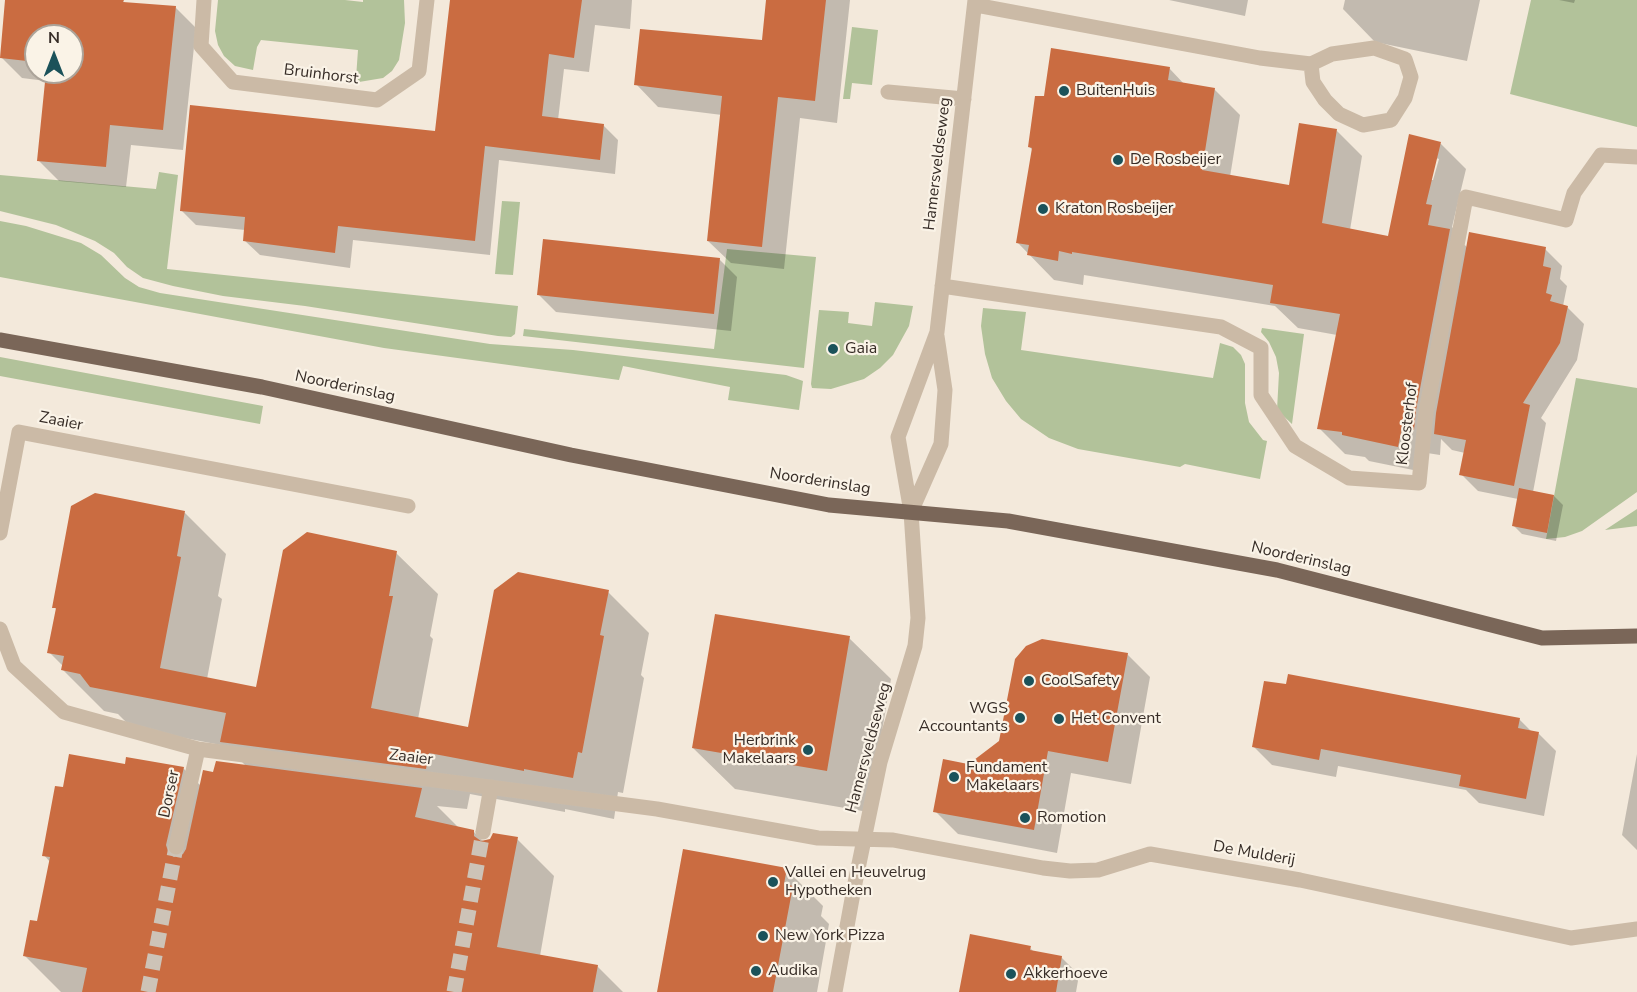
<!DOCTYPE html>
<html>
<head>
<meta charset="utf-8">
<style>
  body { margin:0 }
  #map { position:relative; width:1637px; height:992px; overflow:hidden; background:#f3e9db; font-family:"Nunito Sans",sans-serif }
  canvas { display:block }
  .north { position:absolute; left:24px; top:24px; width:60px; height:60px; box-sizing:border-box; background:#faf3e7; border:2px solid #aca49a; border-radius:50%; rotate:0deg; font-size:16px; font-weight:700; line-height:24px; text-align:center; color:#372d27 }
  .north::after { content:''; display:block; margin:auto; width:21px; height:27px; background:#1b525a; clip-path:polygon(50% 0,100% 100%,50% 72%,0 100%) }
</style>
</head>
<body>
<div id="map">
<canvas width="1637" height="992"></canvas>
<div class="north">N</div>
</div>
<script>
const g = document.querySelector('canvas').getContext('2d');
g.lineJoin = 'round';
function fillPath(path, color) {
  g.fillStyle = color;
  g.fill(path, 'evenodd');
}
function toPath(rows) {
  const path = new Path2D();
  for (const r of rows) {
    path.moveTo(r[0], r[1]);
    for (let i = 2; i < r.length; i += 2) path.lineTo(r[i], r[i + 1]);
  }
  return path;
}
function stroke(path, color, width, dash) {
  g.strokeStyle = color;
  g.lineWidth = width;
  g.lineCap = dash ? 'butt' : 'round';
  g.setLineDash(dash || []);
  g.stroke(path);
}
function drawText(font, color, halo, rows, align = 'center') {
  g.font = font + ' "Nunito Sans",sans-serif';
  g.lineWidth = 4.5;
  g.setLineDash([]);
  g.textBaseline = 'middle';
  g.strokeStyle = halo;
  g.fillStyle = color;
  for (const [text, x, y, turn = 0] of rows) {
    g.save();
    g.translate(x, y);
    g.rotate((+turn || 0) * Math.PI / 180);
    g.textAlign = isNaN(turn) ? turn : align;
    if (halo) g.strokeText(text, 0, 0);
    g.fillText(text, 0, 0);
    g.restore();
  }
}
const green = toPath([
  [218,0,345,0,363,2,363,0,404,0,405,23,399,60,392,71,383,78,359,82,356,78,358,50,261,40,257,47,253,70,235,66,224,56,218,45,215,31],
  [1531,0,1637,0,1637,127,1510,94],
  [852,27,878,30,872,85,852,83,850,99,843,99],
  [159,172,178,175,167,269,518,306,515,334,511,337,498,336,305,306,223,296,173,286,143,278,127,267,114,253,95,241,56,225,0,211,0,175,156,189],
  [502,201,520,202,513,275,495,274],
  [0,221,26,226,81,243,101,255,125,278,139,287,160,293,490,344,573,350,786,375,803,381,799,410,728,400,730,387,623,366,619,380,384,348,0,277],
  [727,249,816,257,804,368,523,336,524,329,714,349],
  [875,302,913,306,909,326,893,355,880,368,864,379,831,389,812,388,811,384,819,310,849,312,848,323,872,326],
  [983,308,1026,312,1021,350,1213,378,1220,343,1233,347,1241,355,1245,364,1245,403,1249,422,1263,440,1267,441,1260,479,1185,464,1180,467,1078,449,1049,438,1021,419,1006,401,992,378,985,354,981,326],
  [1262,328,1304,334,1292,424,1277,410,1279,373,1276,357,1269,342,1261,332],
  [0,357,263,406,260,424,0,376],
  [1576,378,1637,388,1637,492,1582,531,1565,537,1546,539],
  [1637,509,1637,526,1605,530]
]);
const shadow = toPath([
  [7,0,112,0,123,1,125,3,175,7,196,28,183,150,131,145,126,187,59,181,38,160,46,81,22,78,1,57],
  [36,36,72,36,72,72,36,72],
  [451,0,632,0,630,29,595,25,589,72,564,69,558,120,603,125,618,140,615,174,499,160,490,255,353,240,350,268,260,255,244,240,245,230,196,225,181,210,436,133],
  [767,0,850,0,837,123,800,118,784,269,731,263,708,241,722,115,658,107,636,84,763,42],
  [1169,0,1248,0,1245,16],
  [1345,0,1480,0,1467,61,1375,42,1343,9],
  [1559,0,1575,0,1574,3],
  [1169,68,1185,85,1214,89,1240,115,1230,177,1290,187,1336,130,1362,156,1350,230,1389,238,1411,136,1441,144,1466,169,1452,227,1457,233,1456,237,1468,248,1545,249,1562,266,1560,279,1567,286,1563,306,1567,307,1584,324,1577,360,1541,418,1546,423,1533,492,1554,496,1563,505,1556,541,1522,534,1513,525,1518,499,1478,491,1461,474,1465,453,1452,450,1441,439,1440,455,1427,453,1423,472,1369,461,1365,457,1345,454,1319,428,1337,335,1298,328,1275,306,1084,275,1083,285,1054,280,1018,243,1033,151,1029,146],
  [1436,158,1439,159,1433,180,1431,180],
  [719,259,737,277,731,331,556,312,538,294],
  [95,494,185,513,226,554,218,596,222,599,207,679,258,688,396,553,438,594,430,636,433,639,418,719,469,728,608,592,649,633,641,675,644,678,623,793,618,792,614,819,565,809,565,812,470,794,467,809,437,806,458,827,473,831,484,842,517,839,554,876,540,956,597,966,623,992,61,992,25,956,39,923,50,862,44,855,64,789,126,766,183,768,201,786,214,773,247,767,226,746,132,728,118,714,104,711,63,670,64,667,49,652,57,610,54,607],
  [849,638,891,679,868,812,735,789,693,748],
  [1127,654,1150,677,1131,784,1071,773,1057,853,958,834,935,811,974,766],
  [1519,719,1532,732,1538,733,1556,751,1544,816,1479,803,1466,790,1338,766,1336,777,1272,765,1254,747],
  [1637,754,1637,850,1622,835],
  [786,869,823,906,821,916,829,924,817,992,658,992],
  [1030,948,1034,952,1061,957,1079,975,1076,992,960,992]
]);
const building = toPath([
  [5,0,124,0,123,2,176,6,163,130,110,125,106,167,37,161,46,72,72,72,72,36,36,36,36,62,0,58],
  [450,0,582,0,574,58,549,54,542,116,604,124,600,160,485,146,475,241,338,226,335,253,243,241,245,217,180,211,190,105,435,131],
  [766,0,826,0,815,101,778,97,762,247,707,241,722,96,634,85,640,29,762,40],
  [1051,48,1170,67,1168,80,1215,88,1202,170,1289,185,1299,123,1337,129,1322,223,1388,236,1409,134,1441,142,1426,204,1432,205,1428,225,1450,229,1416,410,1414,430,1402,428,1398,447,1342,435,1342,432,1317,429,1340,314,1270,303,1273,285,1072,252,1072,254,1059,251,1058,261,1027,255,1029,245,1016,243,1032,148,1028,147,1035,96,1044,96],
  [1469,232,1546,247,1543,266,1551,268,1546,293,1552,295,1550,301,1568,306,1560,343,1523,403,1530,405,1514,486,1459,475,1466,440,1434,434,1436,413],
  [543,239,720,258,714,314,537,295],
  [1519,488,1554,495,1547,533,1512,526],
  [95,493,185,511,177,556,181,557,160,668,256,687,283,550,307,532,397,551,389,596,393,596,371,708,468,727,494,590,518,572,609,590,600,635,604,636,582,753,578,752,573,778,524,769,524,771,429,753,426,769,220,742,226,713,90,687,80,674,61,670,64,656,47,653,56,608,52,608,71,506],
  [715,614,850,636,827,771,692,748],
  [1042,639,1128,653,1108,762,1048,751,1034,830,933,812,943,759,973,765,974,760,999,741,1015,659,1026,646],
  [1288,674,1520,718,1518,728,1539,732,1526,799,1459,786,1461,775,1321,749,1319,760,1252,747,1264,681,1286,684],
  [69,754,125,764,126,757,184,767,166,845,169,854,174,857,183,854,186,849,203,770,213,772,216,761,422,788,415,817,474,830,474,836,481,841,490,839,493,833,518,837,497,947,598,965,593,992,82,992,87,968,23,956,30,920,37,921,50,857,42,856,55,786,63,787],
  [683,849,787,868,784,884,793,886,773,992,657,992],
  [970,934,1031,946,1030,950,1062,956,1056,992,959,992]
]);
const minorTunnel = toPath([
  [148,992,176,847],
  [454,992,483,832]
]);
const minor = toPath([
  [204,0,201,46,233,82,377,100,419,71,427,0],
  [975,5,1260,58,1311,64,1332,54,1374,48,1405,59,1411,77,1405,98,1391,120,1363,125,1339,114,1325,100,1313,82,1311,64],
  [888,92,964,99],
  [942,286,1221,327,1261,348,1261,395,1295,446,1349,478,1419,483,1426,412,1466,197,1566,220,1574,193,1601,155,1637,157],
  [911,512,941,444,945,390,937,336],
  [0,533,19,432,408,506],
  [0,629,14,666,64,712,198,749,657,809,818,838,893,840,1043,868,1070,871,1098,870,1150,854,1300,880,1571,938,1637,929],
  [483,832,491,787],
  [176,847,198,749],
  [835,992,854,888,880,762,915,646,918,618,911,512,898,437,937,332,975,0]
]);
const major = toPath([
  [0,340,262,387,571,455,829,505,1008,521,1277,570,1542,638,1637,636]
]);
const markers = [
  [1064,91,6,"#1b525a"],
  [1118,160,6,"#1b525a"],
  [1043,209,6,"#1b525a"],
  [833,349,6,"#1b525a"],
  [1029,681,6,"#1b525a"],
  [1020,718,6,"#1b525a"],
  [1059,719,6,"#1b525a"],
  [808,750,6,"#1b525a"],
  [954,777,6,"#1b525a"],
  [1025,818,6,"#1b525a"],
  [773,882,6,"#1b525a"],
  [763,936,6,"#1b525a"],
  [756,971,6,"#1b525a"],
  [1011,974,6,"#1b525a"]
];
const streetNames = [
  ["Bruinhorst",321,75,7],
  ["Hamersveldseweg",938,164,-83],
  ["Noorderinslag",345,387,12],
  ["Zaaier",61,422,11],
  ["Kloosterhof",1408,424,-83],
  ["Noorderinslag",820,482,9],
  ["Noorderinslag",1301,559,13],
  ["Hamersveldseweg",869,748,-75],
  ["Zaaier",411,758,7],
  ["Dorser",170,794,-78],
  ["De Mulderij",1254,854,10]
];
const poiNames = [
  ["BuitenHuis",1076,91],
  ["De Rosbeijer",1130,160],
  ["Kraton Rosbeijer",1055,209],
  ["Gaia",845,349],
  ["CoolSafety",1041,681],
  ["WGS",1008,709,"right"],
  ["Accountants",1008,727,"right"],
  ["Het Convent",1071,719],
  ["Herbrink",796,741,"right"],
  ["Makelaars",796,759,"right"],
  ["Fundament",966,768],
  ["Makelaars",966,786],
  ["Romotion",1037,818],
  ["Vallei en Heuvelrug",785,873],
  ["Hypotheken",785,891],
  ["New York Pizza",775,936],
  ["Audika",768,971],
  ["Akkerhoeve",1023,974]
];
fillPath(green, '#b2c29a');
fillPath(shadow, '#0003');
fillPath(building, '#ca6c41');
stroke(minorTunnel, '#cdc3b7', 15, [15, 8]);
stroke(minor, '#cbbaa6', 15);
stroke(major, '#7a6658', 15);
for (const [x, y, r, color] of markers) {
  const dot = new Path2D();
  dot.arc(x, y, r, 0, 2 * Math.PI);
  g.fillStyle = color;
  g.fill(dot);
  stroke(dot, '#faf3e7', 2);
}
drawText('16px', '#372d27', '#faf3e7', streetNames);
drawText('16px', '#372d27', '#faf3e7', poiNames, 'left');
</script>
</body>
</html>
